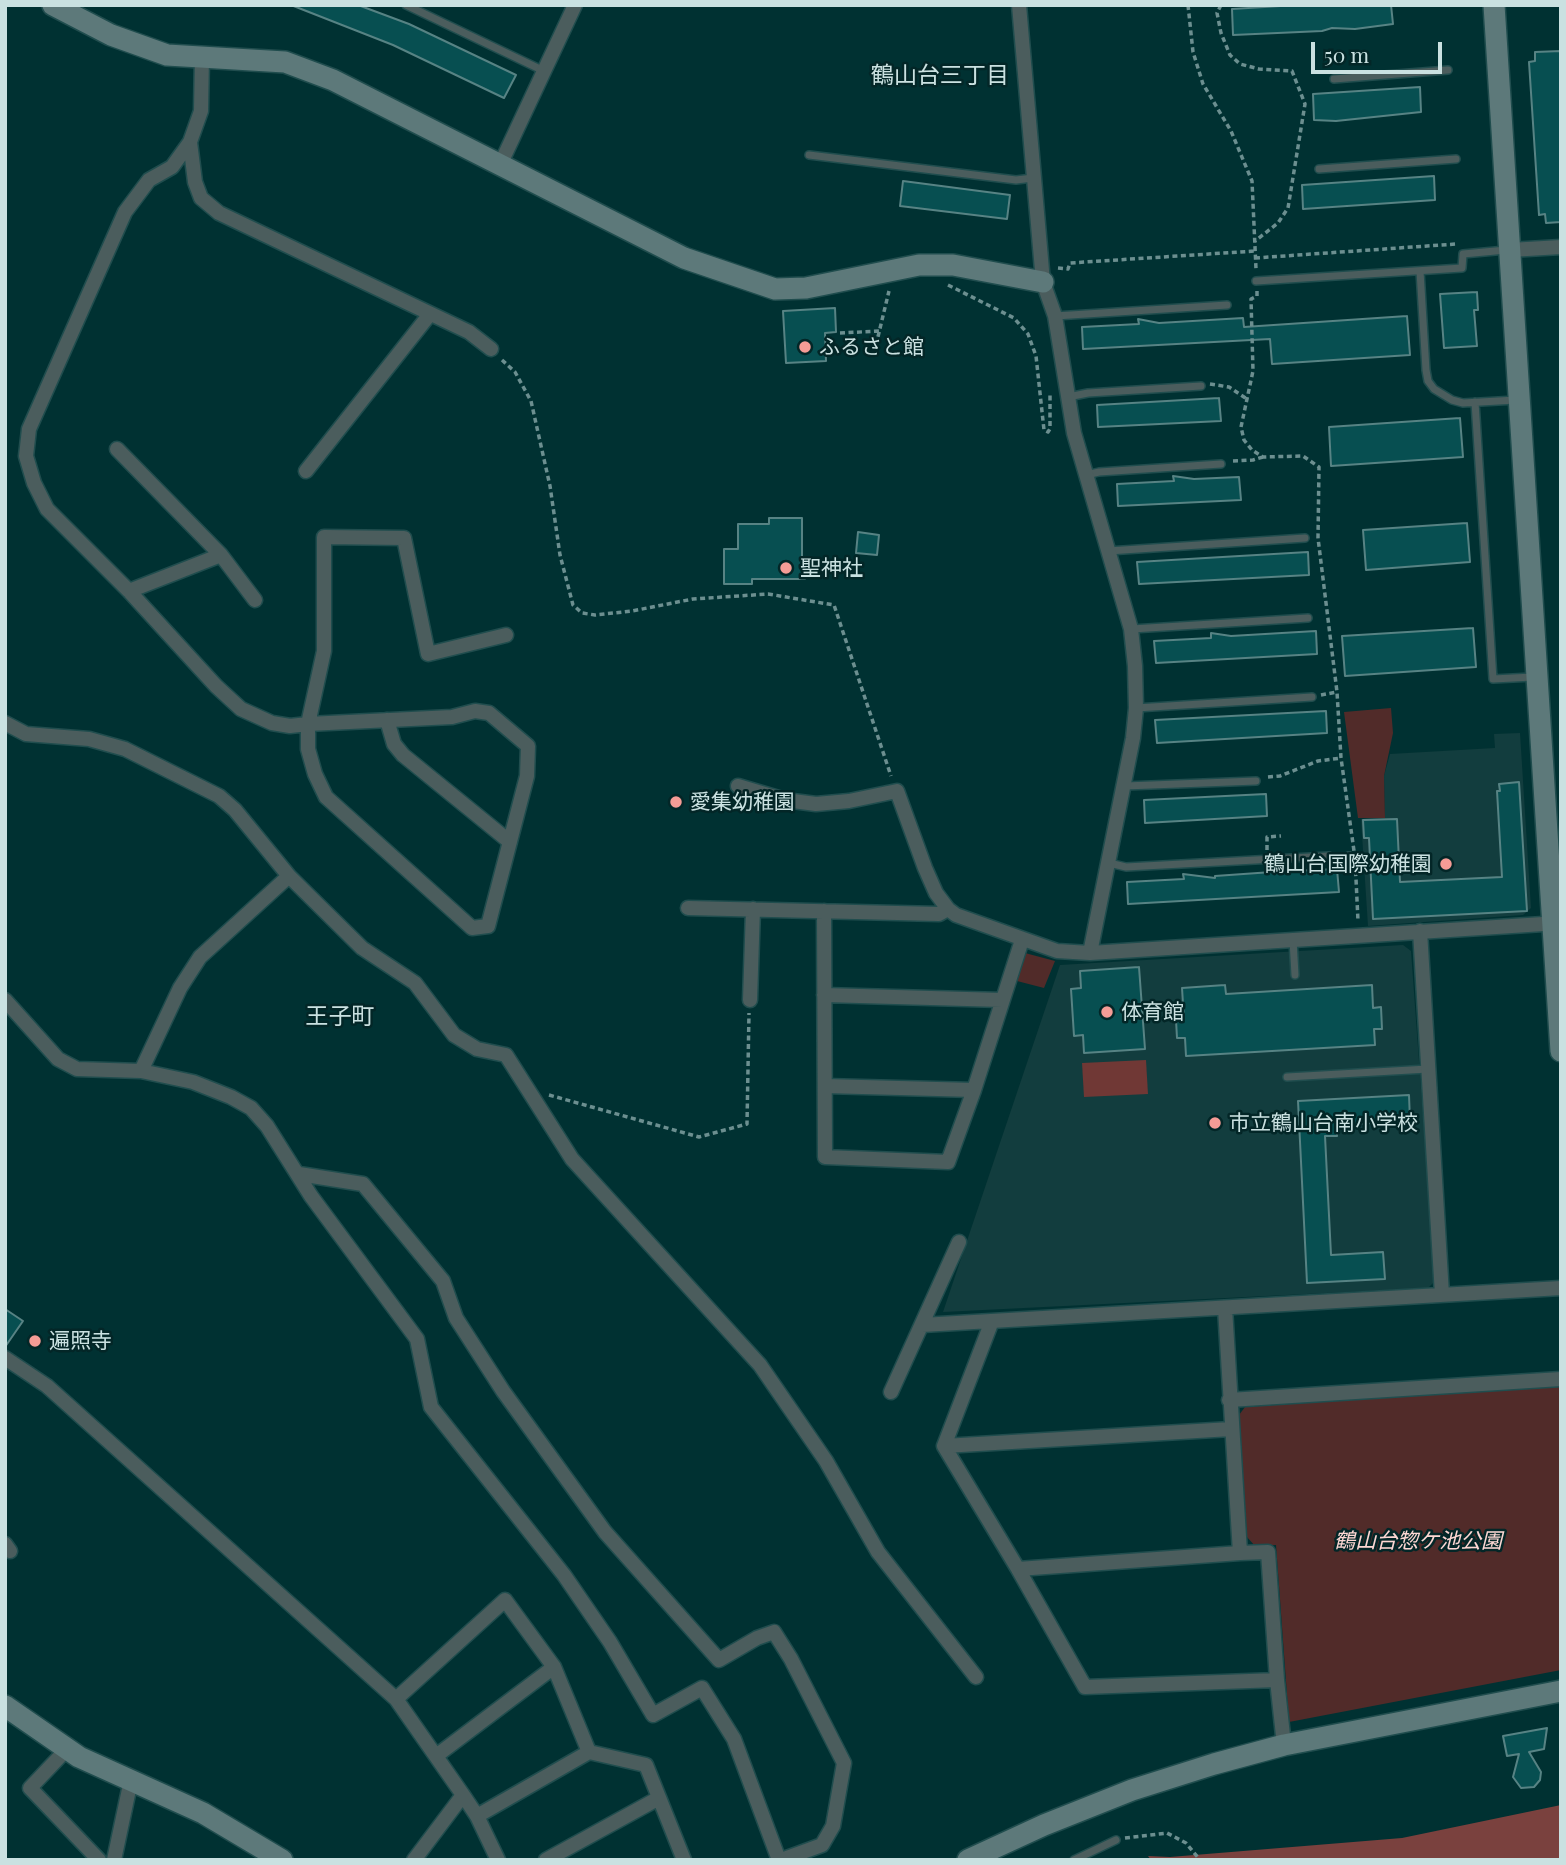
<!DOCTYPE html>
<html>
<head>
<meta charset="utf-8">
<style>
  body { margin:0 }
  #map { position:relative; width:1566px; height:1865px; overflow:hidden; background:#003132; font-family:"Playfair Display",serif }
  canvas { display:block }
  .frame { position:absolute; inset:0; border:7px solid #cae1e1; pointer-events:none }
  .scale { position:absolute; left:1311px; top:42px; width:131px; height:32px; box-sizing:border-box; border:4px solid #cae1e1; border-top:0; padding-left:9px; font-size:21px; line-height:24px; white-space:nowrap; color:#cae1e1; -webkit-text-stroke:5px #032627; paint-order:stroke }
</style>
</head>
<body>
<div id="map">
<canvas width="1566" height="1865"></canvas>
<div class="frame"></div>
<div class="scale">50 m</div>
</div>
<script>
const g = document.querySelector('canvas').getContext('2d');
g.lineJoin = 'round';
function fillPath(path, color) {
  g.fillStyle = color;
  g.fill(path, 'evenodd');
}
function toPath(rows) {
  const path = new Path2D();
  for (const r of rows) {
    path.moveTo(r[0], r[1]);
    for (let i = 2; i < r.length; i += 2) path.lineTo(r[i], r[i + 1]);
  }
  return path;
}
function stroke(path, color, width, dash) {
  g.strokeStyle = color;
  g.lineWidth = width;
  g.lineCap = dash ? 'butt' : 'round';
  g.setLineDash(dash || []);
  g.stroke(path);
}
function drawText(font, color, halo, rows, align = 'center') {
  g.font = font + ' "Playfair Display","Noto Sans JP",serif';
  g.lineWidth = 5;
  g.setLineDash([]);
  g.textBaseline = 'middle';
  g.strokeStyle = halo;
  g.fillStyle = color;
  for (const [text, x, y, turn = 0] of rows) {
    g.save();
    g.translate(x, y);
    g.rotate((+turn || 0) * Math.PI / 180);
    g.textAlign = isNaN(turn) ? turn : align;
    if (halo) g.strokeText(text, 0, 0);
    g.fillText(text, 0, 0);
    g.restore();
  }
}
const built = toPath([
  [1520,733,1531,908,1523,915,1368,926,1361,819,1385,818,1384,776,1390,754,1495,748,1494,734],
  [1403,945,1411,951,1435,1281,1428,1288,943,1312,1060,965]
]);
const green = toPath([
  [1391,708,1393,733,1384,776,1385,818,1358,818,1344,712],
  [1025,953,1055,961,1044,988,1017,981],
  [1561,1386,1561,1670,1289,1722,1276,1545,1255,1546,1247,1537,1239,1415,1245,1407]
]);
const forest = toPath([
  [1561,1805,1561,1860,1151,1860,1148,1856,1170,1857,1402,1838]
]);
const water = toPath([
  [1146,1060,1148,1094,1084,1097,1082,1063]
]);
const building = toPath([
  [291,5,358,5,409,24,516,75,504,98,393,45,291,5],
  [1297,5,1391,5,1393,24,1355,29,1332,28,1322,31,1233,35,1232,9,1297,5],
  [1561,51,1561,222,1546,223,1545,214,1539,215,1529,62,1535,61,1535,52,1561,51],
  [1420,87,1421,112,1336,121,1314,120,1313,94,1420,87],
  [1434,176,1435,200,1303,209,1302,185,1434,176],
  [903,181,1010,195,1007,219,900,206,903,181],
  [1477,292,1478,310,1474,310,1477,346,1444,348,1440,294,1477,292],
  [835,308,836,332,825,333,826,361,786,363,783,311,835,308],
  [1407,316,1410,355,1272,364,1270,339,1083,349,1082,327,1139,324,1138,319,1159,323,1243,318,1244,327,1407,316],
  [1219,398,1221,421,1098,427,1097,405,1219,398],
  [1460,418,1463,457,1331,466,1329,427,1460,418],
  [1173,476,1194,479,1239,477,1241,500,1118,506,1117,484,1174,481,1173,476],
  [769,518,802,518,802,560,805,560,805,579,752,579,752,584,724,584,724,549,738,549,738,524,769,524,769,518],
  [1467,523,1470,562,1366,570,1363,530,1467,523],
  [858,532,879,535,877,555,856,553,858,532],
  [1308,552,1309,575,1139,584,1137,562,1308,552],
  [1473,628,1476,667,1345,676,1342,636,1473,628],
  [1316,631,1317,654,1156,663,1154,641,1211,638,1211,633,1231,636,1316,631],
  [1326,711,1327,733,1157,743,1155,720,1326,711],
  [1519,782,1527,911,1373,919,1369,838,1364,838,1363,820,1397,819,1400,882,1502,877,1497,791,1500,791,1499,784,1519,782],
  [1266,794,1267,816,1145,823,1144,800,1266,794],
  [1271,868,1292,871,1337,869,1339,892,1128,904,1127,882,1184,879,1183,874,1215,878,1215,876,1272,872,1271,868],
  [1139,967,1145,1049,1084,1053,1083,1035,1074,1036,1071,989,1081,988,1080,971,1139,967],
  [1225,985,1226,994,1372,985,1373,1008,1381,1007,1382,1029,1374,1029,1375,1045,1186,1056,1185,1038,1177,1038,1176,1020,1184,1020,1182,988,1225,985],
  [1409,1095,1410,1121,1336,1125,1337,1136,1325,1136,1331,1255,1383,1252,1385,1279,1307,1283,1298,1101,1409,1095],
  [5,1309,23,1321,5,1347,5,1309],
  [1547,1728,1544,1749,1529,1752,1541,1772,1540,1780,1534,1787,1521,1788,1513,1777,1519,1754,1507,1756,1503,1736,1547,1728]
]);
const path = toPath([
  [1188,5,1193,52,1203,84,1231,131,1252,181,1256,269],
  [1221,5,1217,13,1221,33,1230,55,1240,64,1259,69,1292,71,1305,104,1288,208,1278,223,1255,241],
  [1255,258,1456,244],
  [1058,268,1068,269,1070,263,1255,251],
  [948,285,1014,318,1028,334,1036,356,1044,430,1048,432,1050,429,1050,393],
  [1257,291,1257,296,1251,299,1253,371,1241,427,1244,440,1252,450,1263,457,1303,456,1319,467,1318,538,1337,692,1341,758,1355,858,1358,921],
  [840,333,879,331],
  [876,345,889,291],
  [502,360,515,372,531,401,550,486,560,555,573,605,582,613,595,615,632,611,693,599,768,594,834,605,891,776],
  [1210,384,1229,387,1247,399],
  [1233,461,1253,460,1263,457],
  [1321,695,1337,692],
  [1268,777,1280,776,1318,761,1341,758],
  [1267,850,1267,837,1281,836],
  [1338,854,1354,853],
  [549,1095,699,1137,747,1124,749,1013],
  [1125,1838,1167,1833,1186,1843,1200,1860]
]);
const lane = toPath([
  [406,5,544,71],
  [1334,79,1448,70],
  [809,155,1016,180,1033,178],
  [1319,169,1456,159],
  [1420,271,1426,370,1428,381,1434,389,1452,400,1463,403,1516,400],
  [1256,281,1462,268,1463,254,1506,250],
  [1055,316,1227,305],
  [1068,397,1088,393,1201,386],
  [1475,402,1493,679,1533,677],
  [1086,475,1099,472,1221,464],
  [1108,551,1305,538],
  [1132,629,1308,618],
  [1136,708,1312,697],
  [1125,786,1256,781],
  [1109,863,1126,867,1329,856],
  [1293,940,1295,975],
  [1287,1077,1428,1069],
  [1074,1860,1116,1840]
]);
const street = toPath([
  [1019,5,1043,282,1055,316,1074,433,1131,629,1135,666,1136,708,1133,738,1090,953],
  [202,56,201,111,190,142,172,167,149,180,125,212,29,429,26,456,34,483,47,509,129,591,216,686,241,709,272,723,290,726,308,724,452,717,475,711,489,713,528,746,527,776,488,926,472,928,326,797,315,774,308,749,308,724,324,651,324,537,404,538,428,654,506,635],
  [190,142,195,182,201,198,219,213,469,332,491,349],
  [500,165,575,5],
  [1510,250,1561,247],
  [117,449,221,555,255,600],
  [306,471,430,314],
  [129,591,221,555],
  [387,720,394,744,403,755,510,842],
  [5,723,26,734,89,739,125,749,219,796,235,810,289,876,362,948,415,983,454,1035,477,1049,506,1055,572,1159,760,1365,826,1461,878,1552,976,1677],
  [738,786,785,800,816,804,849,801,897,791,925,868,936,893,948,909,956,915,1057,951,1090,953,1559,923],
  [289,876,200,957,180,988,141,1071,193,1082,231,1097,251,1108,267,1126,311,1196,417,1339,431,1407,564,1575,610,1642,653,1715,702,1688,734,1739,779,1860],
  [688,908,939,914,948,909],
  [824,911,825,1157,948,1162,974,1090,1022,940],
  [1420,931,1442,1295],
  [824,995,1002,1000],
  [5,1000,58,1059,77,1069,141,1071],
  [750,1000,753,909],
  [825,1086,974,1090],
  [299,1174,363,1184,443,1281,456,1318,503,1391,605,1532,719,1660,757,1638,774,1632,791,1659,844,1763,833,1826,822,1845,781,1860],
  [1225,1308,1240,1553,1268,1552,1277,1680,1284,1745],
  [992,1321,944,1446,1018,1569,1085,1687,1277,1680],
  [922,1325,1561,1288],
  [5,1358,47,1386,396,1699,463,1795,477,1816,498,1860],
  [891,1392,959,1242],
  [1229,1400,1561,1379],
  [944,1446,1231,1429],
  [5,1544,10,1551],
  [1018,1569,1240,1553],
  [396,1699,505,1600,554,1667,589,1752],
  [67,1749,30,1788,99,1860],
  [436,1756,554,1667],
  [477,1816,589,1752,646,1765,684,1860],
  [114,1860,131,1780],
  [414,1860,463,1795],
  [546,1860,659,1798]
]);
const secondary = toPath([
  [53,5,111,35,167,55,285,62,333,80,684,258,775,289,806,288,919,265,953,265,1043,282],
  [1494,5,1561,1051],
  [5,1706,79,1757,203,1813,282,1860],
  [968,1860,1044,1825,1132,1790,1214,1764,1284,1745,1561,1691]
]);
const markers = [
  [805,347,7,"#f59c96"],
  [786,568,7,"#f59c96"],
  [676,802,7,"#f59c96"],
  [1446,864,7,"#f59c96"],
  [1107,1012,7,"#f59c96"],
  [1215,1123,7,"#f59c96"],
  [35,1341,7,"#f59c96"]
];
const poiNames = [
  ["ふるさと館",819,347],
  ["聖神社",800,568],
  ["愛集幼稚園",690,802],
  ["鶴山台国際幼稚園",1432,864,"right"],
  ["体育館",1121,1012],
  ["市立鶴山台南小学校",1229,1123],
  ["遍照寺",49,1341]
];
const parkNames = [
  ["鶴山台惣ケ池公園",1418,1541]
];
const neighbourhoodNames = [
  ["鶴山台三丁目",940,76],
  ["王子町",340,1017]
];
fillPath(built, '#123d3e');
fillPath(green, '#512b29');
fillPath(forest, '#7a413e');
fillPath(water, '#703835');
fillPath(building, '#074f51');
stroke(building, '#578384', 2);
stroke(lane, '#204d4e', 10);
stroke(street, '#204d4e', 17);
stroke(secondary, '#204d4e', 24);
stroke(path, '#6c8f90', 3.5, [5, 3.5]);
stroke(lane, '#4b5d5d', 7);
stroke(street, '#4b5d5d', 14);
stroke(secondary, '#5d797a', 21);
for (const [x, y, r, color] of markers) {
  const dot = new Path2D();
  dot.arc(x, y, r, 0, 2 * Math.PI);
  g.fillStyle = color;
  g.fill(dot);
  stroke(dot, '#032627', 2.5);
}
drawText('21px', '#cae1e1', '#032627', poiNames, 'left');
drawText('italic 21px', '#fdd7d3', '#032627', parkNames);
drawText('23px', '#cae1e1', '#032627', neighbourhoodNames);
</script>
</body>
</html>
